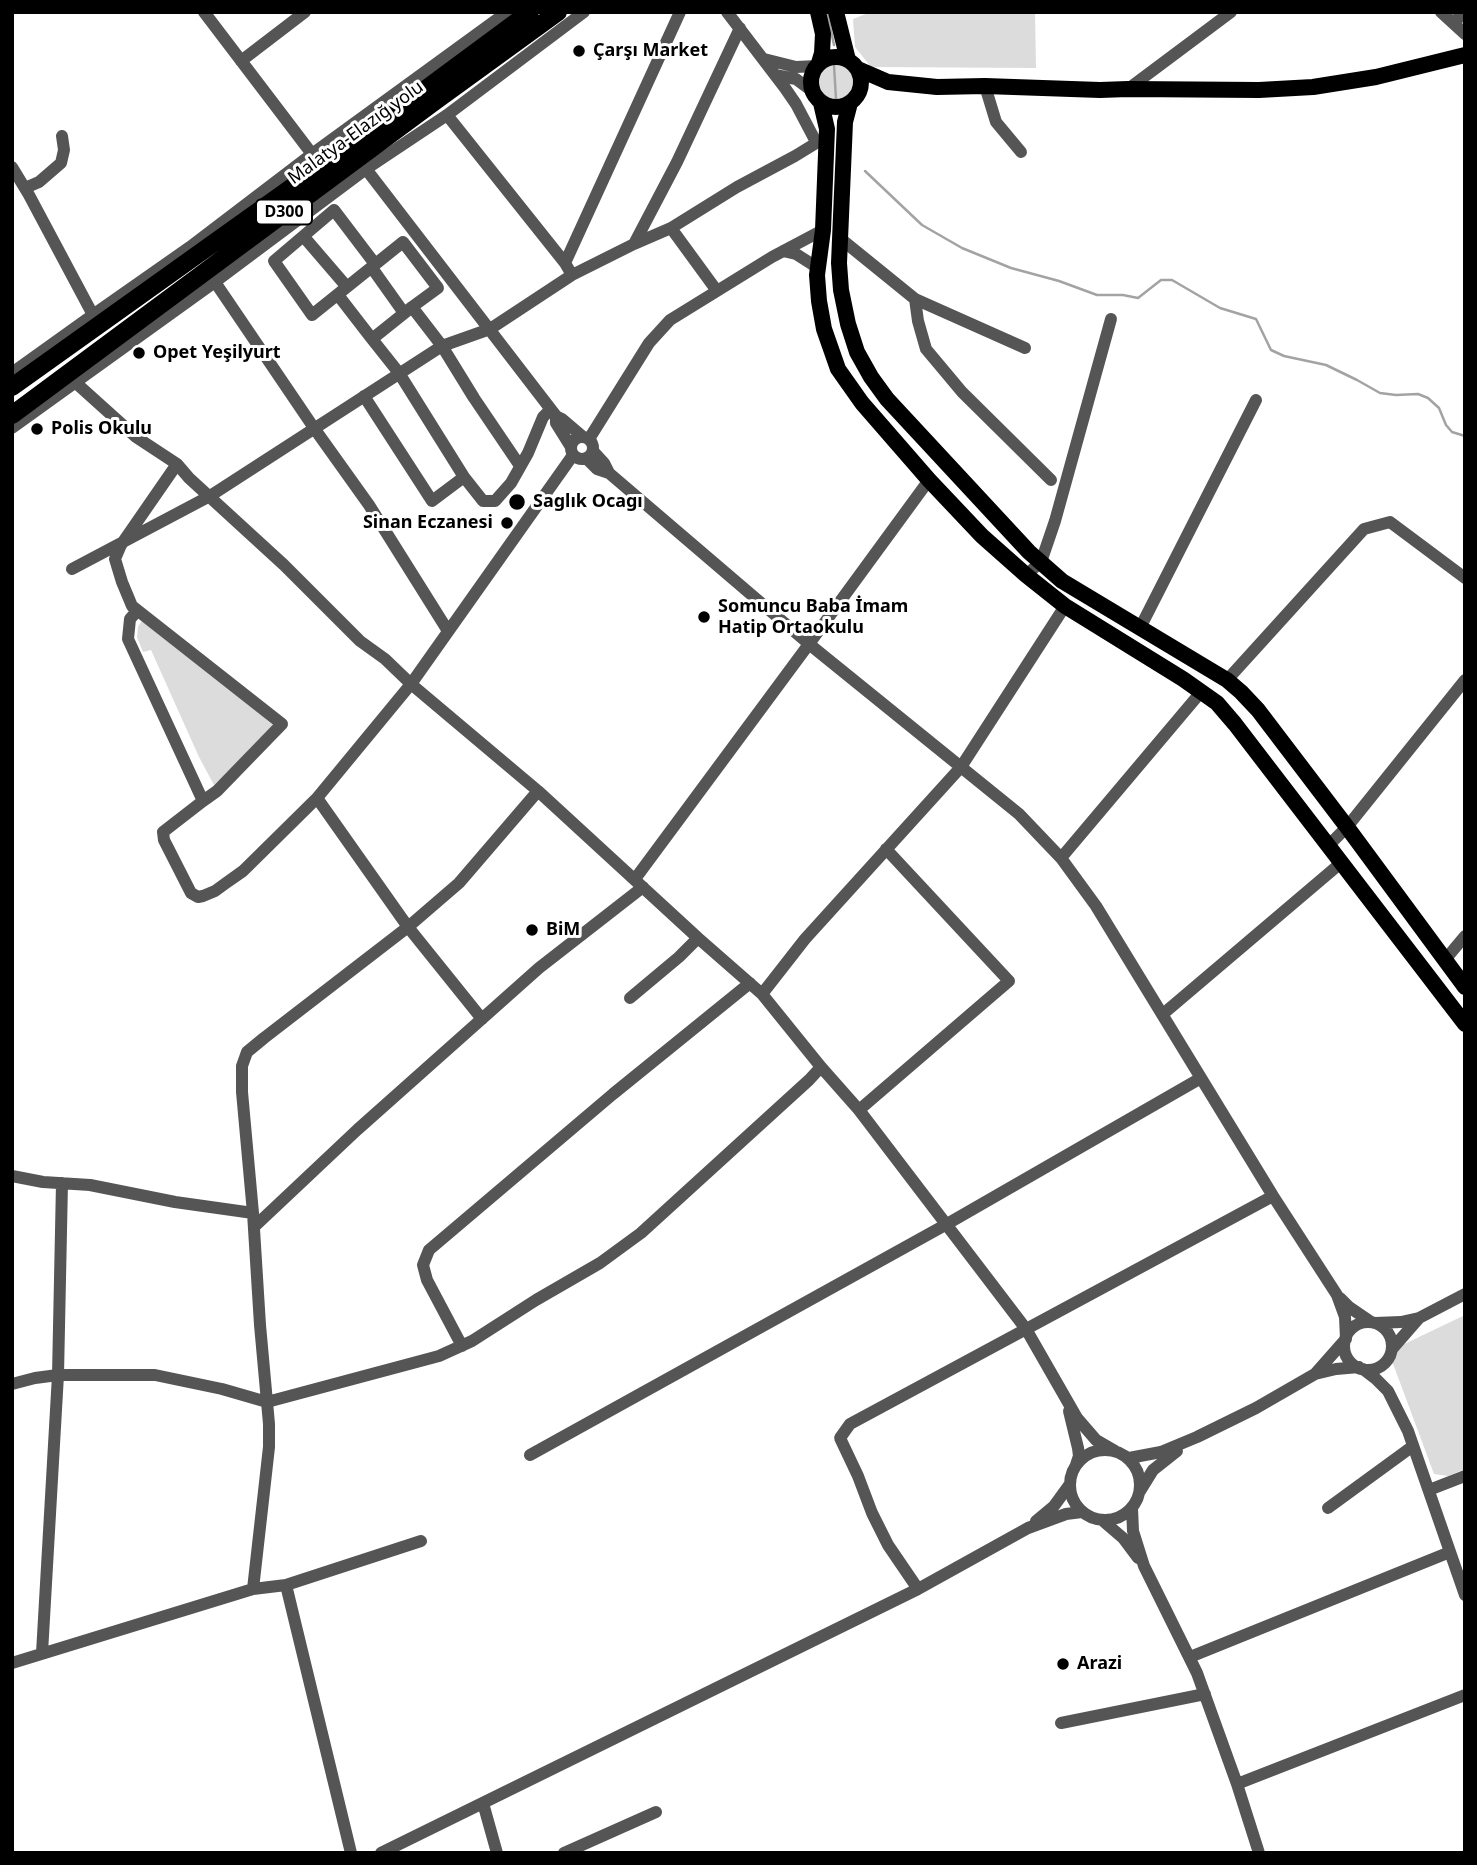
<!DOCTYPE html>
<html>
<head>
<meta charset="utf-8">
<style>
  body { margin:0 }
  #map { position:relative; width:1477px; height:1865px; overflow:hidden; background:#fff; font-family:"Noto Sans",sans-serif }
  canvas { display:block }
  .frame { position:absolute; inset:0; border:14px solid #000; pointer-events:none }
</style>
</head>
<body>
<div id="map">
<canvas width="1477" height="1865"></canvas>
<div class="frame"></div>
</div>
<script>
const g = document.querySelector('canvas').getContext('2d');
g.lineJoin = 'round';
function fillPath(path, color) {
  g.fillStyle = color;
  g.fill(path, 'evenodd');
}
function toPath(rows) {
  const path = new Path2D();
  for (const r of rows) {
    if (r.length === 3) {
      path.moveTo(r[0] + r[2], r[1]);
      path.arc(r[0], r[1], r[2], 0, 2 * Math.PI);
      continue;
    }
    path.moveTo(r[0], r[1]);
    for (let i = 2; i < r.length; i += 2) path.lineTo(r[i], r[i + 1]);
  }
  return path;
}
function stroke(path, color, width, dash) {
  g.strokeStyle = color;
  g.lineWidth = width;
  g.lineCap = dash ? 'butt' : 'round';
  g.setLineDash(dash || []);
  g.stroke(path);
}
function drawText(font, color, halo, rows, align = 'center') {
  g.font = font + ' "Noto Sans",sans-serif';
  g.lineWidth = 6;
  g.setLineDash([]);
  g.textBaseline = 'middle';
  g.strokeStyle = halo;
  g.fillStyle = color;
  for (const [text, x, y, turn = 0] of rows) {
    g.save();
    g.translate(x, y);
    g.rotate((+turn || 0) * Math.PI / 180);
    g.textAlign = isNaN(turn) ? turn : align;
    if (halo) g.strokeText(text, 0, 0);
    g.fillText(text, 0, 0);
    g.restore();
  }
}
const green = toPath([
  [871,12,1035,12,1036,68,871,67,855,47,853,19],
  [835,82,18],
  [151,617,275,727,214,785,199,757,151,650,143,652,137,637,138,627,141,622,144,619],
  [1465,1315,1465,1469,1448,1476,1434,1474,1392,1361,1392,1355,1396,1348]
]);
const stream = toPath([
  [827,12,834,45],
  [834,65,836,99],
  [865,171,922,225,962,248,1011,268,1059,281,1097,295,1123,295,1138,298,1161,280,1172,280,1220,308,1256,319,1271,350,1284,356,1326,365,1357,380,1380,393,1396,395,1418,394,1428,398,1439,408,1446,425,1452,432,1465,436]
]);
const minor = toPath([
  [204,12,312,154],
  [727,12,785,88,796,104,816,142],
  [1441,12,1465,34],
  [1452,22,1465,14],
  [764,59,796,67,817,66],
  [241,61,305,12],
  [775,75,796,79,812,91],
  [985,86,996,122,1021,152],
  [1128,89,1231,12],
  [371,164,366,169,556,416],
  [12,167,29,195,93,315],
  [25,188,39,182,61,163,64,150,62,136],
  [671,228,717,291],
  [304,237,347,287],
  [841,239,915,299,1025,348],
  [634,244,677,162,740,28],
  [783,251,796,254,818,268],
  [565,263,680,12],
  [375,264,334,210,274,261,312,315,403,242,438,288,412,307],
  [372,268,404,313],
  [572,275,634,244,671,228,737,187,795,156,826,137],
  [215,282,314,428,369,505,448,631],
  [338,295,372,339,412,307,442,346,474,398,520,466],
  [915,299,918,321,926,349,962,392,1051,480],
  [372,339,399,373,464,477,483,501,495,501,511,483,528,453,543,417,550,410],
  [12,373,93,315,190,247,312,154,507,12],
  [76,383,136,437,177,464,189,478,284,565,360,641,385,659,411,684,538,791,698,938,762,994,821,1067,859,1110,1026,1329,1077,1418,1096,1440,1115,1451],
  [364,396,432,501,464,477],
  [12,428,215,282,366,169,447,115,584,12],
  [582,448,11],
  [589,439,649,343,670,320,772,257,823,230],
  [571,447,556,423,556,416,562,419,582,436],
  [586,458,597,469,609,473,604,463,593,451],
  [177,464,121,545,115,559,122,582,132,606,282,724,217,791,203,801],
  [609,473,809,644,635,879],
  [929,480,809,644,1019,814,1061,858,1096,906,1273,1196,1337,1295,1345,1317,1346,1339],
  [72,569,210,496,442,346,490,329,572,275,565,263,447,115],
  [1026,575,1041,562,1055,521,1111,319],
  [132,606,137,611,130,619,128,639,203,801,163,832,164,840,191,893,198,897,203,896,215,891,226,883,243,871,317,798],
  [1140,628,1256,400],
  [1227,680,1364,529,1390,522,1465,578],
  [1329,845,1347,827,1465,680],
  [1061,858,1201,692],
  [1444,961,1465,936],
  [762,994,805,939,961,767,1065,606],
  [630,998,679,957,698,938],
  [1163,1014,1342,862],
  [482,1019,408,927,317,798,411,684,573,455],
  [859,1110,1009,981,886,849],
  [12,1176,43,1182,90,1185,175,1202,253,1213],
  [254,1227,357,1130,539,968,643,887],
  [1340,1298,1349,1307,1371,1322],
  [1368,1346,24],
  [1375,1323,1401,1322,1419,1318,1465,1294],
  [462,1346,427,1280,423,1265,429,1250,613,1094,750,983],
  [1392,1349,1419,1318],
  [1363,1369,1376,1379,1388,1391,1408,1431,1465,1595],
  [1315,1374,1336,1369,1359,1367],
  [12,1384,35,1378,58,1375,155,1375,222,1389,267,1402,439,1356,472,1341,536,1300,600,1263,641,1233,809,1080,821,1067],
  [1069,1411,1078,1448,1079,1456,1076,1465],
  [1105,1485,35],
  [530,1455,947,1224,1201,1078],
  [1129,1458,1161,1452,1197,1437,1256,1408,1315,1374,1345,1340],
  [1429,1490,1465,1476],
  [1140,1491,1153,1470,1177,1451],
  [1132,1508,1133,1531,1144,1566,1197,1673,1237,1784,1259,1853],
  [1328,1508,1413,1446],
  [1102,1520,1123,1538,1138,1558],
  [1036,1521,1054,1506,1070,1484],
  [286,1585,351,1853],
  [253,1589,269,1447,269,1424,260,1325,253,1213,242,1092,242,1066,247,1052,264,1038,408,927,459,883,538,791],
  [918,1589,888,1545,872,1513,858,1476,840,1438,850,1424,1273,1196],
  [42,1653,58,1375,62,1183],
  [1190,1657,1450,1552],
  [12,1663,253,1589,286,1585,421,1541],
  [1061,1723,1205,1694],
  [1237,1784,1465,1695],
  [483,1803,497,1853],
  [381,1853,918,1589,1028,1528,1066,1514,1082,1512],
  [564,1853,656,1812]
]);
const major = toPath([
  [818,12,823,34,822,53,819,63],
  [836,12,848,60],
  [836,82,25],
  [858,69,888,82,937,87,985,86,1100,90,1128,89,1259,90,1313,87,1376,77,1465,55],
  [821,103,827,129,823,230,817,275,819,301,824,329,838,369,862,403,929,480,982,536,1026,575,1065,606,1183,679,1217,703,1235,724,1465,1024],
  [850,103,845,122,839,263,841,290,848,324,857,352,871,377,887,399,1029,552,1062,581,1227,680,1241,692,1258,710,1347,827,1465,987]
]);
const highway = toPath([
  [12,387,323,165,530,12],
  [12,415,434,102,558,12]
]);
const markers = [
  [579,51,7,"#000"],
  [139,353,7,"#000"],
  [37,429,7,"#000"],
  [517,502,9,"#000"],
  [507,523,7,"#000"],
  [704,617,7,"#000"],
  [532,930,7,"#000"],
  [1063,1664,7,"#000"]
];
const shields = [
  [284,212,56]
];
const shieldNames = [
  ["D300",284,212]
];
const poiNames = [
  ["Çarşı Market",593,51],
  ["Opet Yeşilyurt",153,353],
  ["Polis Okulu",51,429],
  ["Saglık Ocagı",533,502],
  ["Sinan Eczanesi",493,523,"right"],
  ["Somuncu Baba İmam",718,607],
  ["Hatip Ortaokulu",718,628],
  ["BiM",546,930],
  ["Arazi",1077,1664]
];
const streetNames = [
  ["Malatya-Elazığ yolu",356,133,-36]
];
fillPath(green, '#dcdcdc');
stroke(stream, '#a3a3a3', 2.5);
stroke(minor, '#555', 12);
stroke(major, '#000', 16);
stroke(highway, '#000', 18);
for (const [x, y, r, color] of markers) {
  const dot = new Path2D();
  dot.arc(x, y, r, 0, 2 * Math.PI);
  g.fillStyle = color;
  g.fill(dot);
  stroke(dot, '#fff', 2.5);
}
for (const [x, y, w] of shields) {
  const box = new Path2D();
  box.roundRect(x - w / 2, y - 12.5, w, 25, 5);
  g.fillStyle = '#fff';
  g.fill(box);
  stroke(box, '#000', 2);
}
drawText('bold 16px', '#000', null, shieldNames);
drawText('bold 18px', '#000', '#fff', poiNames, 'left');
drawText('18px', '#000', '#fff', streetNames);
</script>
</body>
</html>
